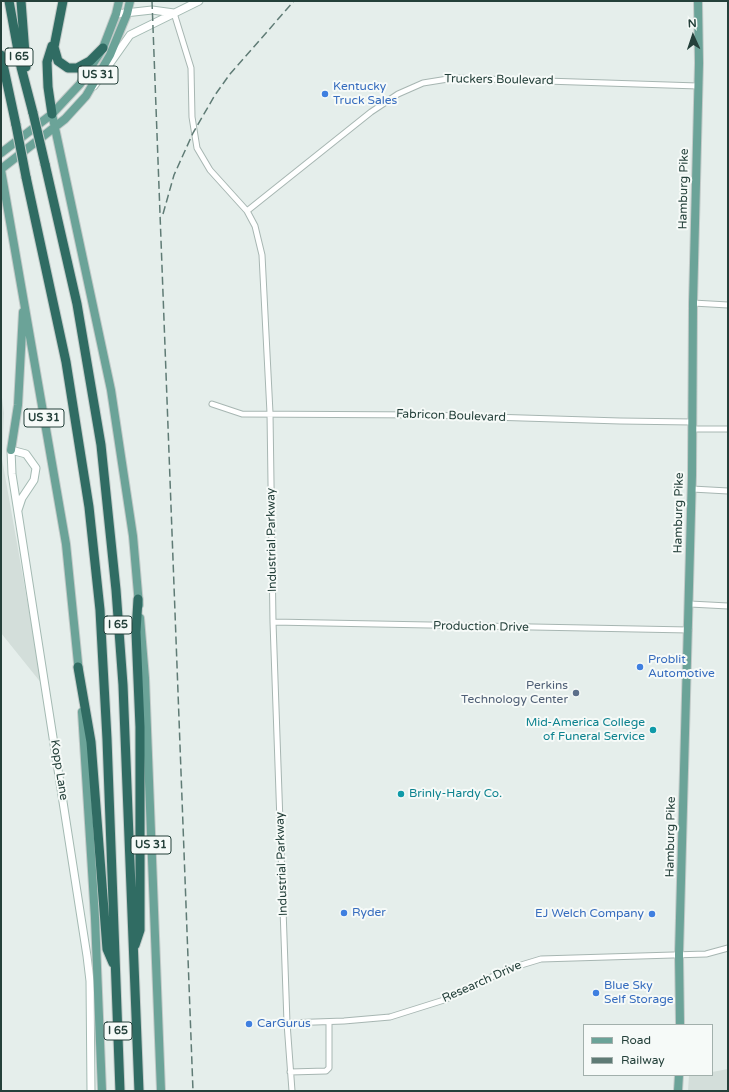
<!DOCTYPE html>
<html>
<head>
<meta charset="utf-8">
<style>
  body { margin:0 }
  #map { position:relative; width:729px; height:1092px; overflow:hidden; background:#e5eeeb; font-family:"Varela Round",sans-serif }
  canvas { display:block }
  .frame { position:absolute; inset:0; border:2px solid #24403a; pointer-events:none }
  .legend { position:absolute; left:583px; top:1024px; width:130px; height:52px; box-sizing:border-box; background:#f6faf8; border:1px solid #a2b0ac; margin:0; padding:5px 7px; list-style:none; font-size:12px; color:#24403a }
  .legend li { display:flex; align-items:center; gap:8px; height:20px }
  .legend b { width:20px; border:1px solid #a2b0ac }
  .north { position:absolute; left:673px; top:16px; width:40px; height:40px; -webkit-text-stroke:3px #f6faf8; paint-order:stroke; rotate:357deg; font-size:11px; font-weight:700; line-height:16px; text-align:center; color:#24403a }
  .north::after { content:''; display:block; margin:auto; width:14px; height:18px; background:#24403a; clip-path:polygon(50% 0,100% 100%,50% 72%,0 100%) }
</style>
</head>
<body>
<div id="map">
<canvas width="729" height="1092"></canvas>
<div class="frame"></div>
<ul class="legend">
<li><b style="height:5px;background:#6ba398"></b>Road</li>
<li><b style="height:5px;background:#5f7b75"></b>Railway</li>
</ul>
<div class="north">N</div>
</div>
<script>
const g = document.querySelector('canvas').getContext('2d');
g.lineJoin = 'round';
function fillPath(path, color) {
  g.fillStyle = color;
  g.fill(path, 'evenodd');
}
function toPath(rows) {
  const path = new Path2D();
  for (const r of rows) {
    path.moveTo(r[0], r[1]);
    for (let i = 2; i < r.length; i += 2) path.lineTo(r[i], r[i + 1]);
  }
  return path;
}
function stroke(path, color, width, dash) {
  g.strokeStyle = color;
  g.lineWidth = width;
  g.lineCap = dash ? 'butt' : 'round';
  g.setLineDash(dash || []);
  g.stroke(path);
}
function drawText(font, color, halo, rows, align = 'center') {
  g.font = font + ' "Varela Round",sans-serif';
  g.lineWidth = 4;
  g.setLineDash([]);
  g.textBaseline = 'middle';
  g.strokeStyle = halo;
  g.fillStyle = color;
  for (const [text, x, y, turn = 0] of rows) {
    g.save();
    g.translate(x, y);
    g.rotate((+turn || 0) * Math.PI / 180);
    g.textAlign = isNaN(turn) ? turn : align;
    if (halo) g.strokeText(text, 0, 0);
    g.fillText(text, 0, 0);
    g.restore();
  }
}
const built = toPath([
  [1,390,4,413,2,459,42,684,1,633],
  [728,1069,728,1091,688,1091,689,1075,712,1075,712,1072]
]);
const street = toPath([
  [174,13,191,68,192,117,197,148,210,170,247,211,255,226,262,255,270,413,273,622,287,1023,292,1091],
  [247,211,371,112,398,94,423,83,454,78,698,86],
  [693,303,728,305],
  [212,404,242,414,426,415,620,421,692,422],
  [692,429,728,429],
  [692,489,728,491],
  [690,604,728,606],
  [273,622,689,630],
  [287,1023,344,1021,390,1017,444,1000,508,969,541,959,706,954,728,948],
  [290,1072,326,1071,329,1068,329,1022]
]);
const secondary = toPath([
  [116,14,152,10,174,13],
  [94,86,130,35,199,1],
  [18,510,22,498,34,480,36,468,26,454,11,450,12,474,87,956,90,981,91,1091]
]);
const primary = toPath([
  [52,114,111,390,133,536,139,605],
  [1,153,52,114,80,84,103,48,116,14,119,1],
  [1,169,65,119,86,96,110,55,127,14,130,1],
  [1,170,66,544,79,673],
  [11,450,18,405,23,312],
  [140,618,145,678,161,1091],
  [82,712,95,918,102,1091],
  [680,1025,679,954,692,475,693,303,699,63,698,1],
  [678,1091,679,1075]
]);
const highway = toPath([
  [9,1,21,67,33,113],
  [21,1,26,67],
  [63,1,54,47,58,61,68,68,77,68,90,61,103,48],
  [1,55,16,125],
  [52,114,48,87,47,62,52,46],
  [45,164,77,304,101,445,116,590,123,685,139,1091],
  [26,177,66,362,89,507,100,610,107,739,120,1091],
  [78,667,91,742,107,949,113,963],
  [135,945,140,930,140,727,136,632,138,599]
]);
const rail = toPath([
  [152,1,193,1091],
  [163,214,174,175,193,133,215,95,230,74,294,1]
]);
const highwayBridge = toPath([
  [33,113,45,164],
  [16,125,26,177]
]);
const markers = [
  [325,94,4,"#3f7fe0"],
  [640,667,4,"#3f7fe0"],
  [576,693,4,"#5c6f8a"],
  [653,730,4,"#0f9aa8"],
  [401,794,4,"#0f9aa8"],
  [344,913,4,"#3f7fe0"],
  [652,914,4,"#3f7fe0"],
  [596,993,4,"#3f7fe0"],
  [249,1024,4,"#3f7fe0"]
];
const shields = [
  [19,57,28],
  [98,75,40],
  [44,418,40],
  [118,625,28],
  [151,845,40],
  [118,1031,28]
];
const shieldNames = [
  ["I 65",19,57],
  ["US 31",98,75],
  ["US 31",44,418],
  ["I 65",118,625],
  ["US 31",151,845],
  ["I 65",118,1031]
];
const streetNames = [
  ["Truckers Boulevard",499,80,1],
  ["Hamburg Pike",684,189,-89],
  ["Fabricon Boulevard",451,416,2],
  ["Hamburg Pike",679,513,-89],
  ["Industrial Parkway",272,540,-91],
  ["Production Drive",481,627,1],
  ["Kopp Lane",59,770,81],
  ["Hamburg Pike",671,837,-89],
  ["Industrial Parkway",282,864,-92],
  ["Research Drive",482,982,-24]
];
const shopNames = [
  ["Kentucky",333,87],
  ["Truck Sales",333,101],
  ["Problit",648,660],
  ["Automotive",648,674],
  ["Ryder",352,913],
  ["EJ Welch Company",644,914,"right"],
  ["Blue Sky",604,986],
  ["Self Storage",604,1000],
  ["CarGurus",257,1024]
];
const serviceNames = [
  ["Perkins",568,686],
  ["Technology Center",568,700]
];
const cultureNames = [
  ["Mid-America College",645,723],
  ["of Funeral Service",645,737],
  ["Brinly-Hardy Co.",409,794,"left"]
];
fillPath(built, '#d3deda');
stroke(street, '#a7b6b2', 7);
stroke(secondary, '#a4bab3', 9);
stroke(primary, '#c2cac8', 10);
stroke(highway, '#c2cac8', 11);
stroke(street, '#fff', 5);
stroke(secondary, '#fff', 7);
stroke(primary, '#6ba398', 8);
stroke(highway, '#306c63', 9);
stroke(rail, '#5f7b75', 1.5, [8, 4]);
stroke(highwayBridge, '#c2cac8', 11, []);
stroke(highwayBridge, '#306c63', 9);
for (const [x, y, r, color] of markers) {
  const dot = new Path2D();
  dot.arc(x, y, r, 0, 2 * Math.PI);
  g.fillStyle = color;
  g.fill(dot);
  stroke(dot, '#f6faf8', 1.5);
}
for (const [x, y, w] of shields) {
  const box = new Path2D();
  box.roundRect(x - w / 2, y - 9, w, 18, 3);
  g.fillStyle = '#f6faf8';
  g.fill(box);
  stroke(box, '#24403a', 1);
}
drawText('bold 11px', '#24403a', null, shieldNames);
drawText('12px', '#24403a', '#f6faf8', streetNames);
drawText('12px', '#366cbe', '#f6faf8', shopNames, 'left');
drawText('12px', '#4e5e75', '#f6faf8', serviceNames, 'right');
drawText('12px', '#0d838f', '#f6faf8', cultureNames, 'right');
</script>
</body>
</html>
